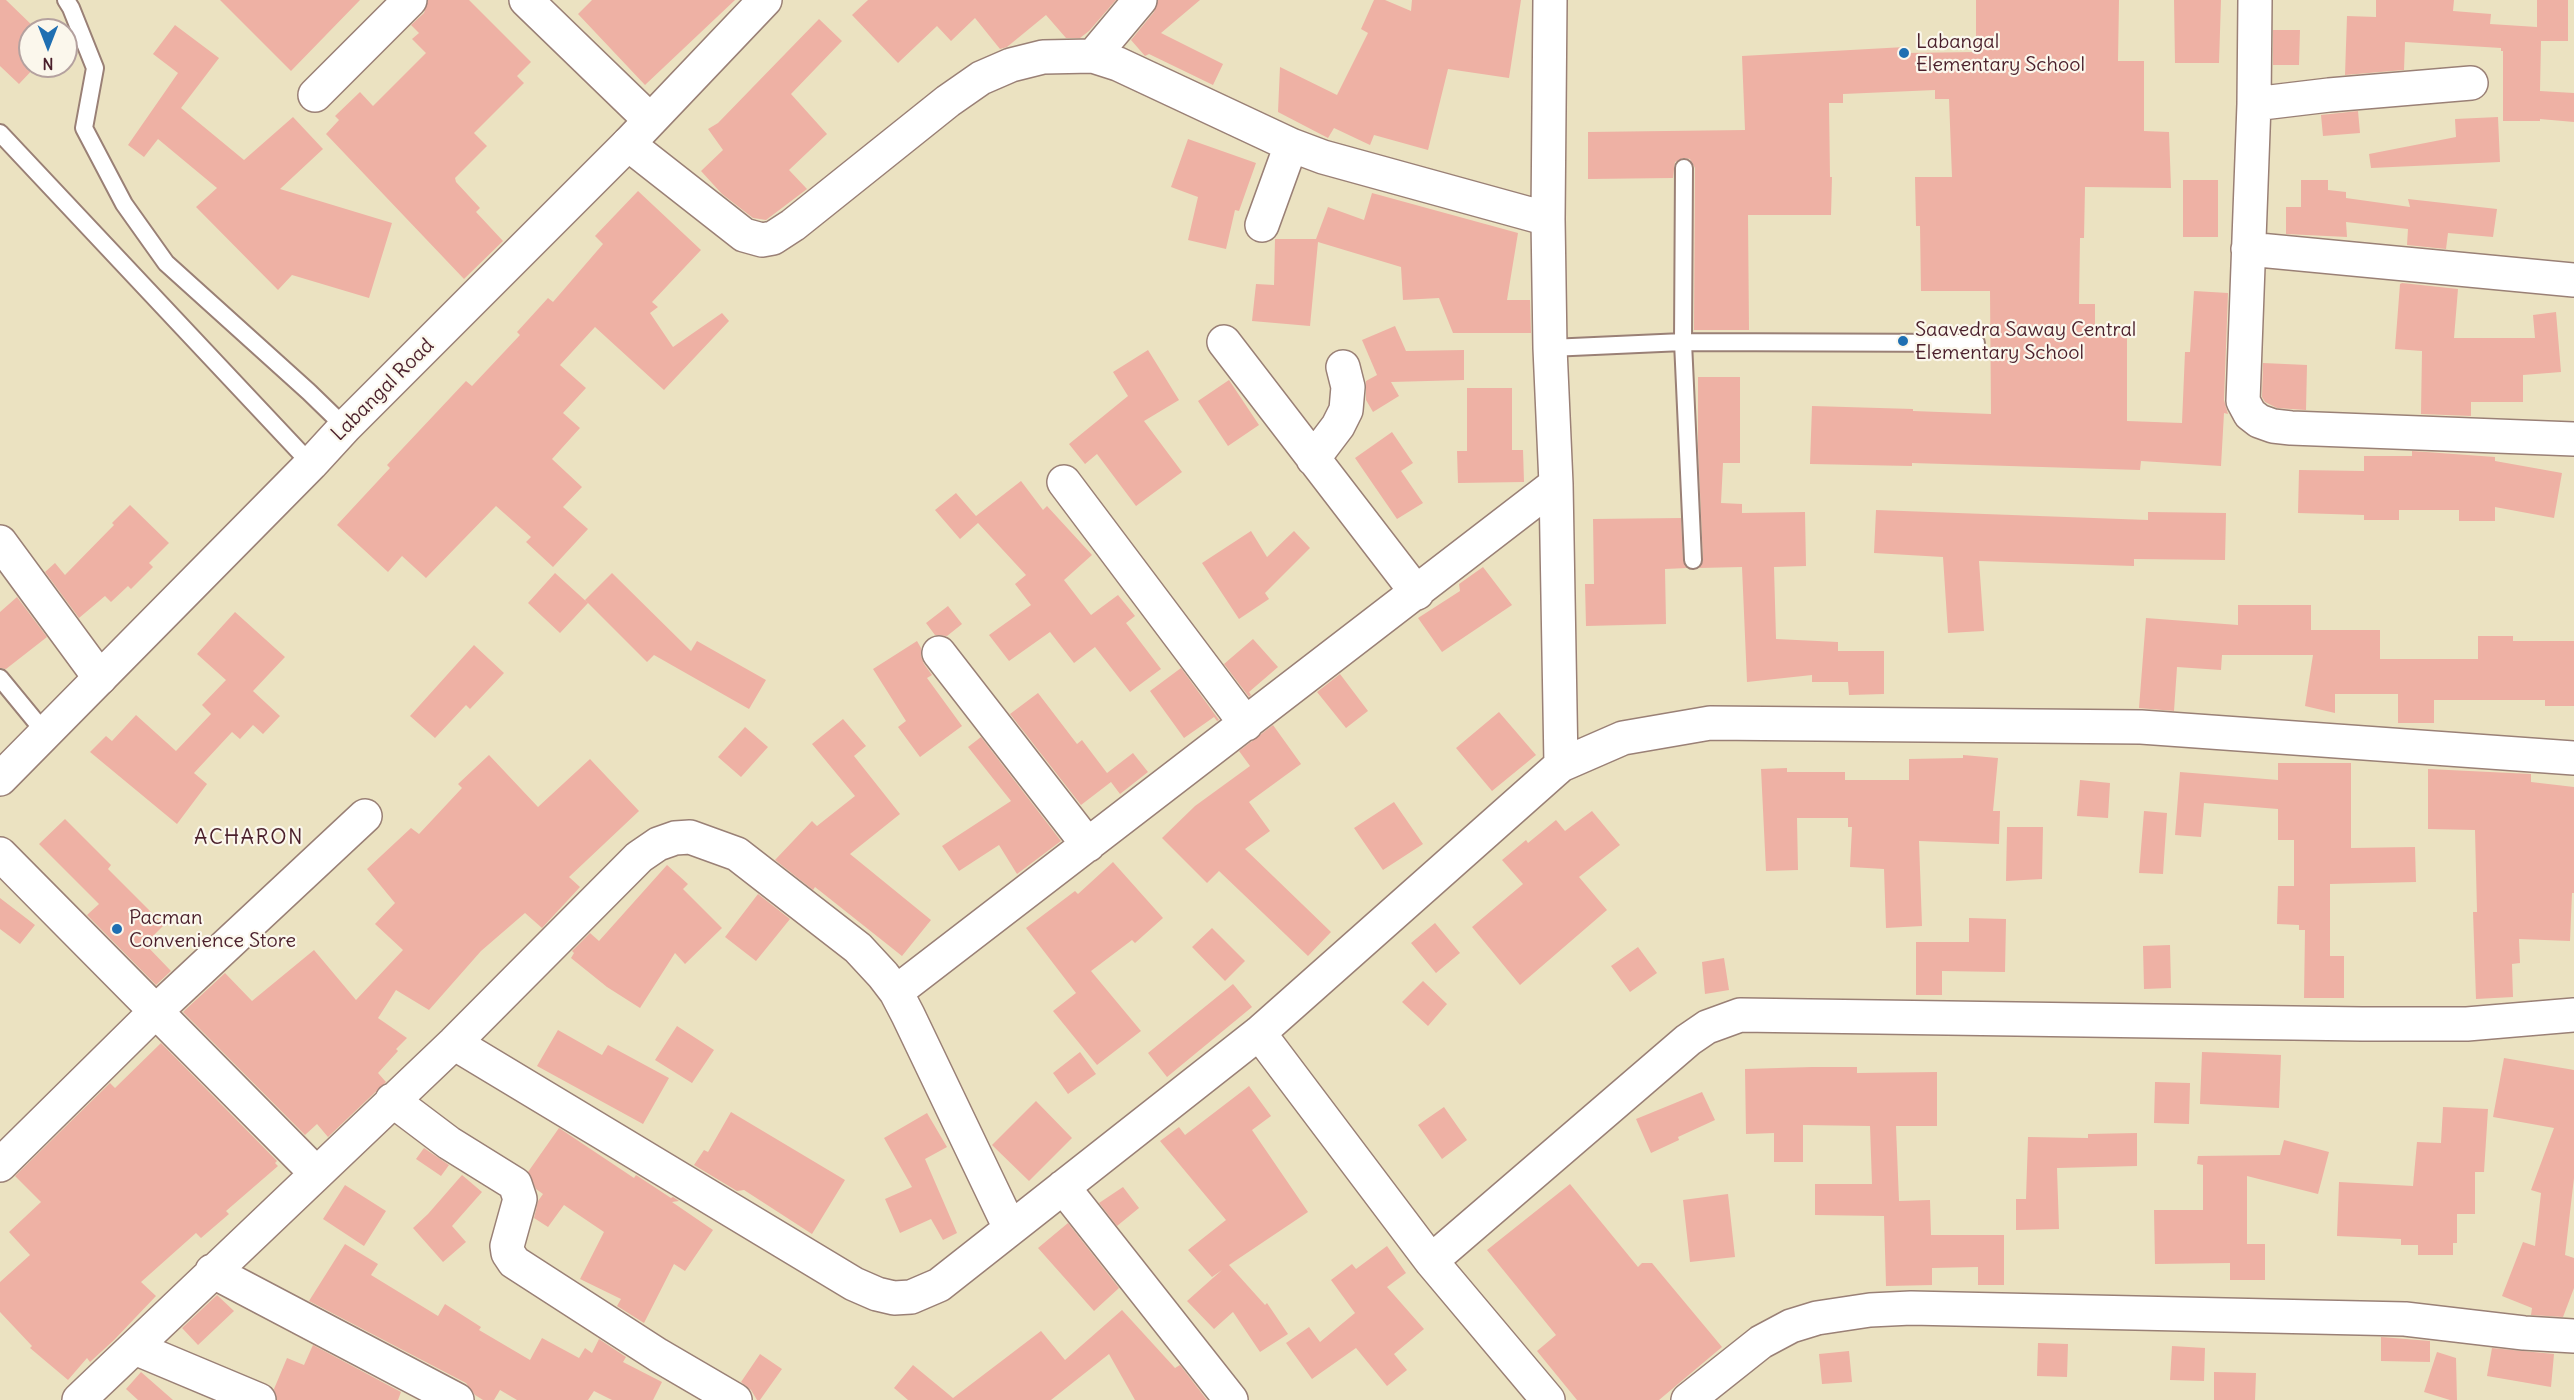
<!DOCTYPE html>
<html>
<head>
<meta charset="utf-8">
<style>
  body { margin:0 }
  #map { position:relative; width:2574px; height:1400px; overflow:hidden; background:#ebe2c1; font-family:Delius,sans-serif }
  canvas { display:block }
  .north { position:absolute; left:18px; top:18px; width:60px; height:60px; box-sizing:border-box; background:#fbf7ec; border:2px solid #b4a19f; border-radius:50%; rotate:180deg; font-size:16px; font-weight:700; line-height:24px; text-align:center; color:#4a1f2b }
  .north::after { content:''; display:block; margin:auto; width:21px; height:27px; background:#1f6fb2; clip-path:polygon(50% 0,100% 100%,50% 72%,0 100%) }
</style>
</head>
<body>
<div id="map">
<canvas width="2574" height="1400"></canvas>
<div class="north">N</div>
</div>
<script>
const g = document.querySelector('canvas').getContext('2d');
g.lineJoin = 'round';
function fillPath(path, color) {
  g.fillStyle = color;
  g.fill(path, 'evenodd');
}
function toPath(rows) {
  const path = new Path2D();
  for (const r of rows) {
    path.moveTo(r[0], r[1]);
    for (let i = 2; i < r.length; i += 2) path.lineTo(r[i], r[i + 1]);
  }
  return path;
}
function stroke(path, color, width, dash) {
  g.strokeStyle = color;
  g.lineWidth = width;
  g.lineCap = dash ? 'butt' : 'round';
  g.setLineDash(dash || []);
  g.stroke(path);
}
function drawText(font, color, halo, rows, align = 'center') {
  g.font = font + ' Delius,sans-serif';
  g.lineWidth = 4.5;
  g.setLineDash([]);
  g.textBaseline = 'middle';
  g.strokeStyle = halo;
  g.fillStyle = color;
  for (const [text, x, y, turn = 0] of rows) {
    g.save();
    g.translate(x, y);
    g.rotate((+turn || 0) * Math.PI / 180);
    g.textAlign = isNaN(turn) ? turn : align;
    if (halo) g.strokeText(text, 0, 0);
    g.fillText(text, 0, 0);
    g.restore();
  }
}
const building = toPath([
  [0,0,6,0,37,30,30,30,30,66,36,66,19,84,0,66],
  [220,0,360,0,291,71],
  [428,0,469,0,531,62,517,76,524,83,474,133,487,146,455,178,456,182,480,208,476,212,503,241,464,279,326,134,339,120,335,116,360,92,373,106,426,53,412,39,419,33,411,25,424,13],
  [592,0,735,0,645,85,578,14],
  [868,0,1116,0,1089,31,1080,38,1066,38,1046,15,1007,47,1000,49,975,18,951,41,937,26,898,63,852,15],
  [1158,0,1200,0,1161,33,1223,64,1213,85,1149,54,1145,56,1131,40,1154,12],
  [1374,0,1385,0,1411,11,1412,0,1521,0,1509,78,1448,69,1428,150,1374,135,1370,145,1334,128,1328,138,1278,112,1280,67,1337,95,1368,33,1361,29],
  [1976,0,2119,0,2118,61,2144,61,2144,131,2169,132,2171,188,2085,187,2084,238,2080,238,2079,304,2095,304,2095,332,2127,333,2127,421,2182,423,2185,352,2190,352,2194,291,2228,293,2224,400,2228,414,2224,413,2221,466,2141,461,2140,470,1912,463,1912,466,1810,464,1812,406,1913,409,1913,411,1991,414,1990,291,1921,291,1920,226,1916,226,1915,177,1952,177,1949,99,1935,99,1935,90,1843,94,1843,103,1829,103,1830,177,1832,177,1831,215,1748,215,1749,330,1694,330,1695,168,1690,159,1683,158,1675,162,1673,178,1588,179,1588,132,1745,130,1742,56,1905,47,1905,53,1976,52],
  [2174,0,2221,0,2219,63,2175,63],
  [2376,0,2454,0,2453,11,2491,14,2490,24,2537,27,2537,0,2568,0,2568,41,2541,41,2540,91,2574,93,2574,122,2540,119,2540,121,2503,121,2503,51,2501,51,2501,48,2405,42,2404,70,2345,75,2347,16,2376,17],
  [819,19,842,41,791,94,827,134,789,170,807,189,766,220,753,218,722,194,701,171,723,150,708,129,718,123],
  [175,25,219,58,181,108,244,160,293,117,323,149,280,189,392,223,369,298,292,275,278,290,196,207,217,188,158,139,144,157,128,145,178,73,153,54],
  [2273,30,2300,30,2299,65,2273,65],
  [2358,111,2360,133,2323,136,2321,115],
  [2498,117,2500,162,2371,168,2369,154,2456,137,2455,119],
  [1188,139,1256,163,1239,211,1235,210,1226,249,1188,240,1198,197,1171,187],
  [2183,180,2218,180,2218,237,2183,237],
  [2301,180,2328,180,2328,190,2346,192,2346,198,2410,207,2408,199,2497,209,2493,237,2448,233,2446,249,2407,245,2408,229,2346,222,2347,237,2286,234,2286,207,2301,207],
  [638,191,701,250,652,302,658,307,650,313,673,347,722,313,729,321,664,390,595,327,560,365,586,388,563,413,580,428,552,459,582,487,563,507,588,529,553,567,526,542,531,537,496,506,426,578,402,556,388,572,337,525,390,468,387,465,466,381,472,386,520,335,517,332,548,298,553,302,603,244,595,236],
  [1372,193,1518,233,1507,300,1530,300,1531,333,1453,333,1439,298,1403,300,1401,267,1318,242,1310,326,1252,321,1256,284,1274,285,1275,239,1316,239,1328,207,1364,220],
  [2402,283,2458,289,2454,338,2535,338,2533,315,2556,312,2561,372,2523,375,2523,402,2471,402,2471,416,2421,414,2422,351,2395,349,2400,284],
  [1395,326,1406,351,1464,350,1464,380,1391,382,1399,396,1373,412,1366,400,1366,381,1377,375,1362,340],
  [1148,350,1179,400,1144,421,1182,472,1136,506,1097,454,1085,464,1069,444,1128,396,1113,372],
  [2263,363,2307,365,2306,410,2277,408,2265,402,2262,397],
  [1698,377,1740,377,1740,463,1723,463,1721,503,1742,504,1742,513,1805,512,1806,566,1774,567,1776,639,1838,642,1838,651,1884,651,1884,694,1849,695,1848,682,1812,682,1812,675,1747,682,1742,567,1699,568,1703,560,1698,447],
  [1229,380,1259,425,1228,446,1198,401],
  [1467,388,1512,388,1512,450,1523,450,1524,482,1458,483,1457,451,1467,451],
  [1392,432,1413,463,1401,471,1423,503,1397,519,1355,458],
  [2412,451,2495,457,2495,461,2562,473,2554,518,2495,507,2495,521,2459,521,2459,510,2399,510,2399,520,2364,520,2364,515,2298,513,2299,470,2364,471,2364,456,2412,456],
  [1021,481,1043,510,1047,506,1092,555,1064,580,1091,615,1118,595,1135,616,1126,623,1161,669,1130,692,1095,647,1074,663,1050,632,1009,661,989,635,1031,605,1015,584,1026,575,978,523,960,539,935,510,956,493,976,516],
  [130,505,169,543,149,563,153,567,131,589,128,586,111,602,105,596,79,618,45,572,55,563,65,575,114,525,112,523],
  [1876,510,2148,520,2148,512,2226,513,2225,560,2134,559,2134,566,1979,561,1984,631,1948,633,1943,557,1874,553],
  [1681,518,1683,560,1687,568,1665,569,1666,624,1586,626,1585,584,1594,584,1593,519],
  [1251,531,1267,557,1294,531,1310,548,1265,593,1269,599,1239,619,1202,563],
  [1483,567,1512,605,1442,652,1418,618,1460,591,1459,584],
  [555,573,588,603,560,633,528,603],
  [612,573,691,651,697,641,766,680,749,709,654,655,647,662,585,600],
  [17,597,47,637,6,669,0,668,0,612],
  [2238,605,2311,605,2311,630,2380,630,2380,659,2478,659,2478,636,2513,636,2513,641,2574,641,2574,706,2545,706,2545,700,2434,700,2434,723,2398,723,2398,694,2335,694,2335,713,2305,706,2313,655,2222,655,2221,670,2177,667,2174,711,2139,708,2146,618,2238,625],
  [948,606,962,624,947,636,935,635,926,623],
  [235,612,285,657,253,691,280,716,263,734,253,725,240,739,232,732,194,773,207,784,177,824,90,752,106,736,112,741,136,715,176,751,211,714,202,705,226,680,197,654],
  [1253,639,1278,667,1249,692,1251,695,1249,697,1224,664],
  [917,641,921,648,921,656,924,664,932,675,927,678,962,726,920,757,898,727,906,721,873,669],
  [474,645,504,673,470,709,466,705,435,738,410,716],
  [1181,668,1219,720,1217,721,1214,717,1184,738,1150,691],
  [1340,674,1368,711,1346,728,1317,692],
  [1038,693,1077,744,1082,740,1107,773,1133,753,1148,772,1120,794,1111,782,1081,805,1010,714],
  [1499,712,1536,755,1492,791,1456,748],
  [843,719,866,746,854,756,900,814,850,854,931,920,902,956,815,887,813,890,775,860,812,821,817,826,855,796,812,744],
  [1273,725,1301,764,1249,802,1270,831,1245,849,1331,932,1308,956,1219,871,1207,883,1162,838,1195,806,1250,766,1239,751],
  [745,727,768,747,741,777,718,757],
  [981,737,1061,841,1017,874,999,845,959,871,942,846,1011,801,968,747],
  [489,755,538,807,590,759,639,811,569,877,580,887,542,928,525,913,481,951,429,1010,396,990,378,1018,407,1038,396,1049,398,1051,378,1073,386,1082,328,1137,317,1124,305,1135,183,1012,225,973,252,1001,314,950,356,1000,403,950,375,924,395,903,367,869,411,828,419,834,462,788,458,784],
  [1963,755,1998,758,1993,811,2000,811,1999,844,1919,841,1922,926,1886,928,1884,869,1850,867,1852,827,1848,827,1848,818,1797,818,1798,870,1766,871,1761,769,1787,768,1787,772,1845,772,1845,780,1909,780,1909,759,1963,758],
  [2278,763,2351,763,2351,848,2415,847,2416,882,2330,884,2330,956,2344,956,2344,998,2304,998,2305,930,2299,930,2299,925,2277,924,2278,886,2294,886,2294,840,2278,840,2278,809,2204,803,2201,837,2175,835,2180,772,2278,780],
  [2428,769,2531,774,2531,782,2574,787,2574,893,2572,893,2570,941,2519,939,2520,963,2512,964,2513,997,2476,999,2473,912,2477,912,2475,830,2428,829],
  [2080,780,2110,783,2108,818,2077,816],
  [1394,802,1423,844,1383,870,1354,828],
  [1592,811,1620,845,1579,877,1607,910,1520,985,1472,927,1523,884,1502,860,1526,840,1528,843,1556,820,1565,831],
  [2144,811,2167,813,2163,874,2139,873],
  [65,819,111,865,108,869,164,925,145,944,171,971,156,985,87,915,99,904,39,844],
  [2007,827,2043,827,2042,879,2006,881],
  [1113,862,1163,918,1135,943,1132,940,1091,971,1141,1031,1097,1065,1053,1011,1076,993,1026,928,1075,891,1078,894],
  [667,865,688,884,683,889,722,928,685,964,675,953,640,1008,607,987,571,958,574,953,572,951,590,933,599,941],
  [758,894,790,919,756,961,725,937],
  [0,898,35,925,20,944,0,929],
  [1969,918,2006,919,2005,972,1942,971,1942,995,1916,995,1916,942,1969,942],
  [1435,923,1460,953,1436,973,1411,943],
  [1212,928,1245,961,1225,981,1192,947],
  [2170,945,2171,988,2144,989,2143,946],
  [1638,947,1657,973,1630,992,1611,966],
  [1724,958,1729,990,1705,994,1702,962],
  [1423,981,1447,1004,1428,1026,1402,1002],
  [1233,984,1252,1007,1167,1077,1148,1053],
  [677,1026,714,1050,692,1083,655,1060],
  [558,1030,602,1055,608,1045,669,1078,643,1124,537,1066],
  [161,1043,277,1161,275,1163,278,1166,226,1211,229,1214,201,1238,196,1233,141,1282,156,1296,114,1340,90,1362,87,1358,68,1380,30,1348,32,1346,0,1312,0,1282,30,1255,9,1232,41,1202,15,1176,110,1083,115,1088],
  [1080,1052,1096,1074,1068,1094,1053,1073],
  [2202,1052,2281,1055,2279,1108,2200,1104],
  [2504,1058,2574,1070,2574,1178,2565,1255,2574,1258,2574,1288,2563,1317,2531,1315,2532,1308,2502,1296,2523,1242,2535,1246,2541,1193,2531,1190,2554,1128,2493,1117],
  [1812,1067,1857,1067,1857,1073,1937,1072,1937,1126,1896,1126,1899,1201,1930,1200,1931,1235,2004,1235,2004,1285,1978,1285,1978,1267,1932,1268,1932,1285,1886,1286,1884,1216,1815,1215,1815,1184,1872,1184,1870,1126,1803,1125,1803,1162,1774,1162,1774,1133,1746,1134,1745,1069],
  [2155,1082,2190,1083,2189,1124,2154,1123],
  [1249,1086,1271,1116,1252,1130,1308,1212,1229,1265,1265,1305,1267,1303,1288,1334,1260,1352,1233,1312,1214,1329,1187,1301,1222,1270,1212,1277,1188,1250,1226,1220,1160,1141,1179,1127,1185,1135],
  [1702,1092,1715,1120,1678,1137,1679,1140,1651,1153,1636,1119],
  [1036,1101,1072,1138,1029,1181,992,1145],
  [1444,1107,1467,1140,1442,1159,1418,1125],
  [2443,1107,2488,1109,2484,1172,2475,1172,2475,1214,2457,1214,2457,1243,2453,1243,2453,1255,2418,1255,2418,1245,2401,1245,2401,1239,2337,1236,2339,1182,2413,1186,2417,1142,2441,1143],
  [731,1112,845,1180,812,1234,744,1190,737,1191,694,1165,704,1150,708,1152],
  [927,1113,947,1147,925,1159,957,1233,943,1240,931,1219,900,1233,885,1199,912,1187,884,1138],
  [559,1128,634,1178,636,1175,671,1198,673,1197,679,1201,672,1202,713,1230,685,1271,674,1264,644,1323,617,1306,621,1299,580,1279,604,1232,564,1205,548,1227,534,1218,538,1201,543,1194,536,1189,528,1172],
  [2137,1133,2137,1166,2057,1168,2059,1229,2016,1230,2016,1199,2026,1199,2028,1137,2088,1138,2088,1134],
  [2284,1140,2329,1152,2318,1194,2247,1176,2247,1244,2265,1244,2265,1280,2230,1280,2230,1263,2155,1264,2154,1210,2203,1210,2203,1165,2197,1164,2198,1156,2280,1155],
  [424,1148,449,1165,441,1176,416,1159],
  [462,1175,482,1192,452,1226,466,1242,443,1262,413,1228,428,1214],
  [1570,1184,1638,1267,1642,1263,1652,1263,1722,1347,1659,1400,1577,1400,1537,1351,1556,1335,1487,1250],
  [345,1185,386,1211,364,1246,323,1219],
  [1123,1187,1139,1208,1117,1226,1099,1203],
  [1728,1194,1735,1257,1690,1262,1683,1200],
  [1068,1223,1119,1288,1094,1311,1038,1248],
  [345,1244,378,1264,371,1275,438,1316,445,1304,481,1327,479,1330,530,1360,542,1338,579,1358,585,1348,592,1353,599,1339,626,1357,623,1362,662,1382,653,1400,612,1400,594,1391,588,1400,517,1400,500,1390,494,1400,483,1400,475,1395,466,1383,309,1301],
  [1387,1246,1406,1273,1387,1287,1424,1329,1394,1354,1407,1370,1387,1386,1356,1348,1312,1379,1286,1343,1309,1327,1320,1342,1355,1313,1331,1280,1352,1264,1356,1269],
  [217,1295,234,1311,198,1345,182,1328],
  [1122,1310,1175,1368,1180,1365,1207,1400,1135,1400,1109,1354,1051,1400,908,1400,894,1388,913,1365,953,1398,1041,1331,1065,1360],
  [2381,1337,2430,1341,2430,1362,2381,1361],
  [2038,1343,2068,1344,2067,1377,2037,1376],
  [313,1345,401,1392,398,1400,277,1400,274,1389,287,1358,304,1365],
  [2172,1346,2205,1348,2204,1381,2170,1380],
  [2492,1348,2554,1354,2551,1387,2487,1376],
  [1849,1351,1852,1382,1822,1384,1819,1354],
  [2437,1352,2456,1358,2457,1400,2450,1400,2424,1392],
  [760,1354,782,1369,760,1400,757,1400,751,1390,741,1382],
  [141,1372,173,1400,138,1400,126,1389],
  [2214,1372,2256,1373,2255,1400,2214,1400]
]);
const lane = toPath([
  [66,0,71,8,95,68,84,128,124,204,166,263,309,392,345,427],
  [0,133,311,464],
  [1684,168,1683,342,1693,560],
  [1550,348,1683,342,1976,343],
  [0,678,46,734]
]);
const street = toPath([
  [526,0,650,120],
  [1550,0,1548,219,1550,348,1556,484,1561,765],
  [2255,0,2254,104,2243,401,2250,414,2259,421,2273,426,2291,428,2574,439],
  [1093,56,1140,0],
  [315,95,410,0],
  [2254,104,2329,95,2471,83],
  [628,144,744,235,762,240,773,238,793,225,948,101,981,78,1011,65,1043,57,1093,56,1118,64,1291,145,1323,157,1548,219],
  [1262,225,1291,145],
  [2248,249,2574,280],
  [1224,342,1417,593],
  [1313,459,1338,426,1346,410,1348,387,1343,367],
  [1064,482,1246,724],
  [0,542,100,678],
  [939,653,1088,845],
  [0,854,316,1173],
  [896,992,1556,484],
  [1259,1033,1431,1261,1548,1400],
  [454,1043,854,1284,877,1294,894,1298,911,1297,939,1285,1259,1033,1561,765,1623,738,1710,723,2141,727,2574,758],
  [392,1100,449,1143,515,1184,520,1199,507,1246,508,1253,514,1262,658,1355,735,1400],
  [0,1165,155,1012,365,816],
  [1063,1187,1231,1400],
  [1431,1261,1688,1040,1707,1027,1740,1015,2362,1024,2467,1024,2574,1015],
  [212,1271,457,1400],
  [135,1348,259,1400],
  [79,1400,454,1043,639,857,658,844,675,838,690,837,737,854,858,948,883,975,896,992,908,1015,1010,1228],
  [1688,1400,1761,1342,1791,1326,1817,1318,1870,1310,1911,1308,2405,1319,2524,1333,2574,1336]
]);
const secondary = toPath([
  [0,779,311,464,345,427,628,144,765,0]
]);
const markers = [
  [1904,53,6,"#1f6fb2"],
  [1903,341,6,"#1f6fb2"],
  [117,929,6,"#1f6fb2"]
];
const poiNames = [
  ["Labangal",1916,42],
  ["Elementary School",1916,65],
  ["Saavedra Saway Central",1915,330],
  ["Elementary School",1915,353],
  ["Pacman",129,918],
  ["Convenience Store",129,941]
];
const streetNames = [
  ["Labangal Road",383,390,-45]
];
const neighbourhoodNames = [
  ["ACHARON",249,838]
];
fillPath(building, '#eeb1a4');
stroke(lane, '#9a8076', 20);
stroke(street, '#9a8076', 36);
stroke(secondary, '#9a8076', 36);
stroke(lane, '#fff', 16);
stroke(street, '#fff', 33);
stroke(secondary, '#fff', 33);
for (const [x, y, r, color] of markers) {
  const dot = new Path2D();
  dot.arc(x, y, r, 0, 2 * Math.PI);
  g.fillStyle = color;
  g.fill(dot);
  stroke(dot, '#fbf7ec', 2);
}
drawText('20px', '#4a1f2b', '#fbf7ec', poiNames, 'left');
drawText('20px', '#4a1f2b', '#fbf7ec', streetNames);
g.letterSpacing = '1.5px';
drawText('21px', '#4a1f2b', '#fbf7ec', neighbourhoodNames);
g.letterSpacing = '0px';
</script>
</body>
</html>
